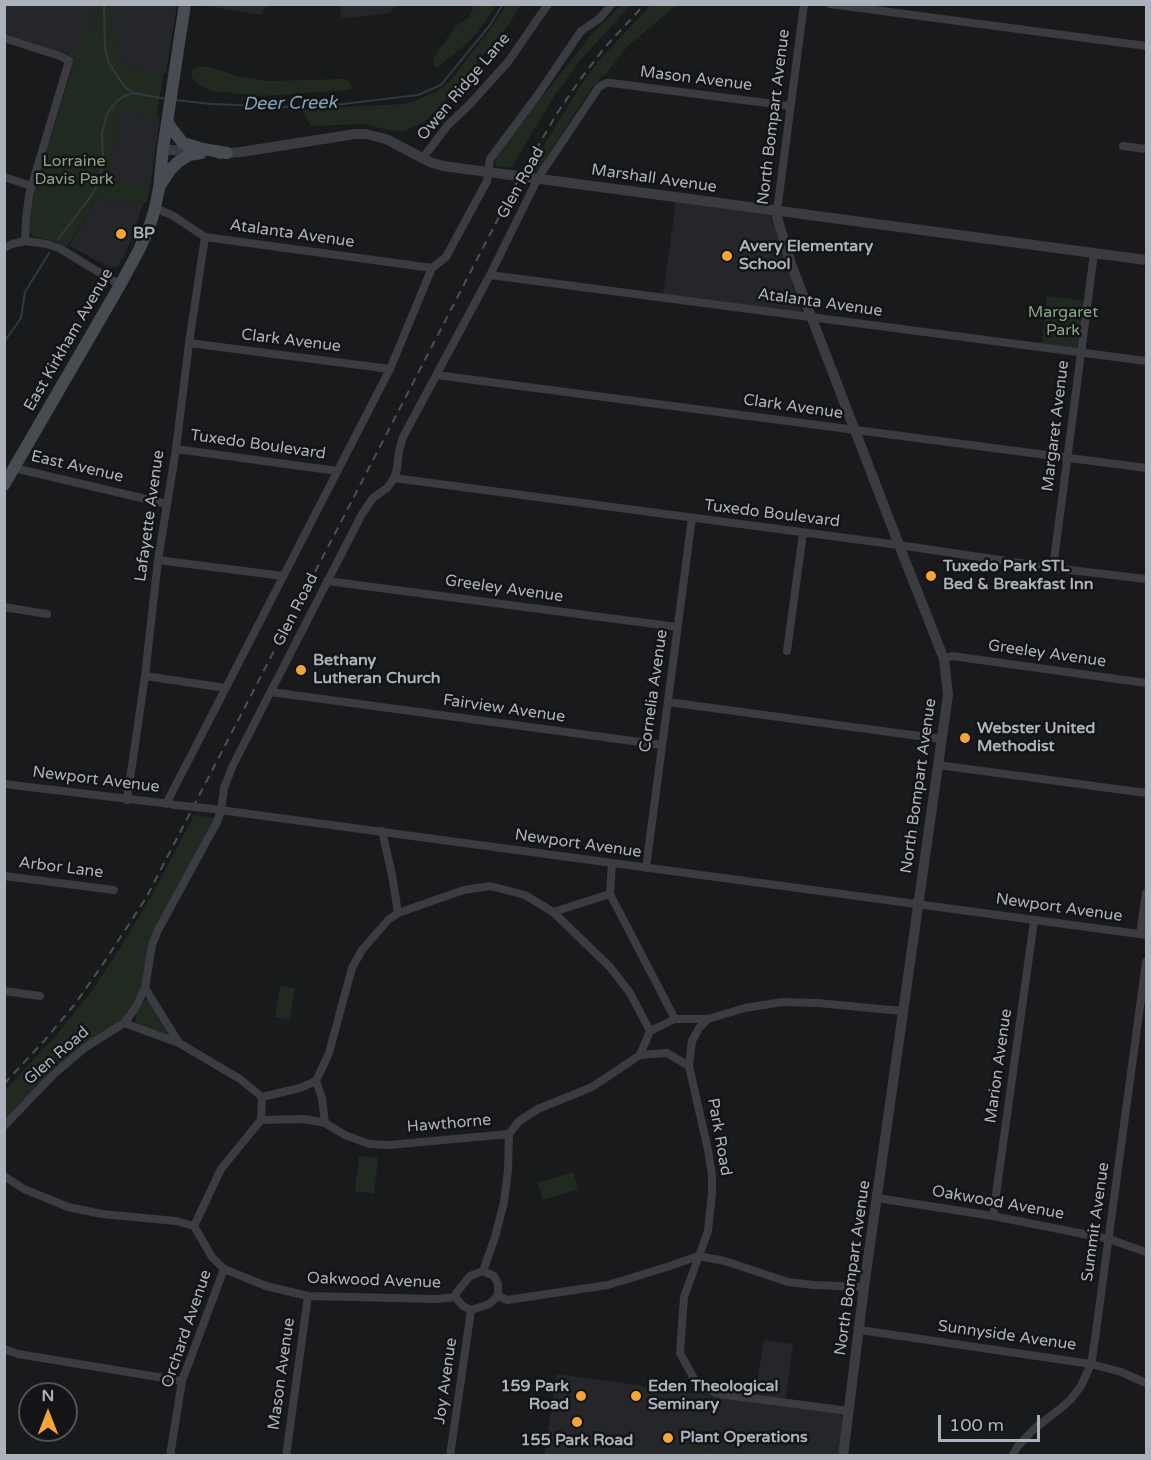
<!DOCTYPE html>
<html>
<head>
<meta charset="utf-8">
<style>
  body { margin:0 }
  #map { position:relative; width:1151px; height:1460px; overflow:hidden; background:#191a1c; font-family:"Varela Round",sans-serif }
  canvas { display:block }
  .frame { position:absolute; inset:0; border:6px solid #acb2bb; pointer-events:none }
  .north { position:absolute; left:18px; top:1382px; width:60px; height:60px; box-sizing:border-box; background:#141417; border:2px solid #515359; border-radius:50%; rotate:0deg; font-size:16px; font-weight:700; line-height:24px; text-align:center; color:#acb2bb }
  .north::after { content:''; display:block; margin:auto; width:21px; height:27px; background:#f6a437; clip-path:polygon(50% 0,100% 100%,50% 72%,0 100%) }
  .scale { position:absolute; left:938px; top:1415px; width:102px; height:27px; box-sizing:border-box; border:3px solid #acb2bb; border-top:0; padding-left:8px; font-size:18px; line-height:21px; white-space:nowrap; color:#acb2bb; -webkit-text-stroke:4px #141417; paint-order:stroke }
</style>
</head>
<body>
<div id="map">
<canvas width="1151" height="1460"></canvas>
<div class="frame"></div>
<div class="north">N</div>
<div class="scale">100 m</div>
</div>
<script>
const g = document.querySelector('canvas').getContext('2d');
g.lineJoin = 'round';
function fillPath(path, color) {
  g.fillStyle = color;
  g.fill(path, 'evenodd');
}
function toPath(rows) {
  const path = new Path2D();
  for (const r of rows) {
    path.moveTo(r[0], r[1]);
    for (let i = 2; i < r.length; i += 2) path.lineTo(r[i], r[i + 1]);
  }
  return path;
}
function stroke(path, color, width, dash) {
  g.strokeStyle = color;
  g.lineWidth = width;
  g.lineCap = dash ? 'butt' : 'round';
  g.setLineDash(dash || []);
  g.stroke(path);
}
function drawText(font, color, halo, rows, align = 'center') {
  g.font = font + ' "Varela Round",sans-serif';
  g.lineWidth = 5;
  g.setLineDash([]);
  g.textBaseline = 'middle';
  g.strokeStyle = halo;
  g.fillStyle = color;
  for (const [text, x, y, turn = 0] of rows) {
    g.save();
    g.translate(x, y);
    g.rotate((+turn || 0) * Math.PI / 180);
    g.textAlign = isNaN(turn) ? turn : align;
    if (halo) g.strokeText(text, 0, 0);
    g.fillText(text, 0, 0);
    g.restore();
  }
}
const built = toPath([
  [5,5,95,5,93,28,85,27,73,67,72,60,67,55,62,52,5,34],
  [115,5,177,5,166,73,135,69,123,61,115,39],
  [206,5,206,4,267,5,261,15,206,6],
  [340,5,340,4,396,5,390,13,341,19],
  [119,111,160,117,150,187,108,180],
  [95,199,143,203,135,231,126,252,118,266,110,268,69,245,91,210],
  [676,201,770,214,801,307,801,311,798,312,663,295],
  [764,1340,793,1344,785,1405,840,1413,841,1414,843,1419,838,1455,544,1456,557,1374,754,1401]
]);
const green = toPath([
  [507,4,520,5,510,23,440,107,423,123,403,131,389,130,364,124,311,126,301,109,404,104,417,100,439,90,449,82,484,37,499,17],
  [95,5,115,5,115,39,123,61,135,69,164,72,156,117,119,111,108,179,150,187,147,203,95,199,90,211,66,248,54,241,35,237,30,234,29,223,31,202,85,26,93,28],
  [473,5,496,5,478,32,464,46,438,67,434,66,433,60,440,48,457,25,469,17,473,8],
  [621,5,631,5,583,57,555,95,511,168,496,166,495,160,503,147,592,34],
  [651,5,676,5,627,47,605,75,600,76,599,81,595,84,578,108,538,171,528,169,529,166,533,166,542,148,583,82,600,59],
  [198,67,210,67,240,77,269,81,343,79,348,81,352,88,347,90,262,96,213,91,201,86,192,78,192,70],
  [1047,296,1085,301,1077,348,1042,344],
  [194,815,214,818,213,824,153,931,147,951,142,982,140,991,134,1003,123,1018,5,1123,5,1090,56,1036,93,989,122,945,153,893],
  [280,986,295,988,290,1019,275,1017],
  [145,1000,150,1001,169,1033,168,1035,137,1024,135,1015],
  [359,1156,378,1158,374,1194,355,1191],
  [573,1172,578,1189,543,1200,538,1183],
  [695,1420,705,1423,701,1449,713,1451,712,1455,694,1455,693,1454,691,1446]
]);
const stream = toPath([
  [104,4,105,48,109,63,118,77,125,87,133,93,167,99],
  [175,100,211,104,287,107,343,104,418,95,441,85,490,25,503,4],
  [58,239,89,199,97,186,101,172,103,161,102,133,107,114,116,102,124,96,133,93],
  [4,342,21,318,25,292,49,253]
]);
const minor = toPath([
  [830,4,1146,46],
  [4,38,60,56,69,61,29,195,26,219,25,241],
  [1123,146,1146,149],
  [422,159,448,125,469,105,508,62,548,4],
  [4,177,31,186],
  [155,208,172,215,205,237,432,268],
  [777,211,804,4],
  [4,248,12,244,25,241,47,244,59,248,120,285],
  [490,275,1146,361],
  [189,343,390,369],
  [436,375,1146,468],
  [176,449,337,471],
  [14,468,167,504],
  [394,478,899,545,1053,568,1146,579],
  [158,560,283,576],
  [1053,568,1094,253],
  [327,581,677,627],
  [4,607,47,614],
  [787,651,803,533],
  [944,659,952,656,1146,683],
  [145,676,226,688],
  [271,692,662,745],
  [668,702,941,739],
  [938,765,1146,793],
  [4,784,171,804],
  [127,800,145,676,158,560,176,449,189,343,205,237],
  [166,804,390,369,432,268,446,257,487,181,490,159,537,96,581,31,600,18,612,4],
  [205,808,1146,935],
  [646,868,692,518],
  [4,876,114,890],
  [610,894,675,1019,708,1019,745,1008,782,1002,818,1003,902,1011],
  [553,912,610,967,630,993,650,1031],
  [398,913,464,890,490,886,525,895,553,912,610,894,612,864],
  [1140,934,1146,893],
  [145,988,179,1043,240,1079,262,1097,300,1088,316,1081],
  [4,991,40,996],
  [708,1019,699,1028,692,1041,689,1066,708,1150,712,1175,712,1193,708,1231,684,1297,680,1353,698,1386,719,1394,849,1411],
  [124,1023,179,1043],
  [650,1031,675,1019],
  [640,1055,650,1031],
  [261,1120,304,1119,325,1123,345,1135,369,1144,389,1145,509,1134,519,1121,538,1109,592,1087,640,1055,667,1053,689,1066],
  [325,1123,322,1098,316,1081,329,1053,352,968,362,950,388,920,398,913,392,875,382,831],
  [4,1126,54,1074,86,1047,124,1023,136,1007,145,988,152,945,158,930,217,822,221,810,224,788,233,765,362,514,373,498,387,488,394,478,397,469,399,451,403,437,490,275,538,178,599,87,606,83,611,83,790,106],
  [4,1176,24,1189,68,1207,102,1214,176,1221,194,1226],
  [877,1198,993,1216,1109,1239,1146,1252],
  [993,1216,1034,921],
  [194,1226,212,1257,224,1269,266,1286,308,1296,437,1299,455,1297],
  [194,1226,221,1169,261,1120,262,1097],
  [483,1271,495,1237,504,1202,508,1170,509,1134],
  [498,1296,507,1300,608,1285,670,1266,698,1256,725,1261,788,1282,814,1285,864,1287],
  [455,1297,457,1292,470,1276,483,1271,494,1276,498,1284,498,1296],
  [455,1297,463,1306,471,1310,489,1304,498,1296],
  [860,1330,1091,1364,1121,1372,1146,1383],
  [4,1349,18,1354,182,1381],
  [170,1456,182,1381,224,1269],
  [286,1456,308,1296],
  [450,1456,471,1310],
  [1012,1456,1018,1446,1034,1429,1061,1408,1071,1399,1081,1386,1091,1364,1094,1346,1146,962]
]);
const tertiary = toPath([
  [163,149,198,153],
  [219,154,241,152,355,134,366,134,386,139,430,162,443,166,1146,260],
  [777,211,777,217,791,264,899,545,944,659,948,695,864,1287,843,1456]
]);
const secondary = toPath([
  [168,122,171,128,183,143,203,149,227,153],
  [161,184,171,169,178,162,189,155,201,153],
  [4,485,120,285,139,250,150,225,155,208,159,188,163,149,185,4]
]);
const rail = toPath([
  [4,1084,44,1041,75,1004,101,967,146,898,514,188,556,115,579,81,605,47,645,4]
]);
const minorBridge = toPath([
  [174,805,205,808]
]);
const markers = [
  [121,234,6,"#f6a437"],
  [727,256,6,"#f6a437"],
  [931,576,6,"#f6a437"],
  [301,670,6,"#f6a437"],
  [965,738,6,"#f6a437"],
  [581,1396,6,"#f6a437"],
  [636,1396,6,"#f6a437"],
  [577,1422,6,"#f6a437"],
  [668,1438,6,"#f6a437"]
];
const streetNames = [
  ["Mason Avenue",696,79,7],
  ["Owen Ridge Lane",464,87,-50],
  ["North Bompart Avenue",774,117,-83],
  ["Marshall Avenue",654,179,8],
  ["Glen Road",521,183,-61],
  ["Atalanta Avenue",292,234,8],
  ["Atalanta Avenue",820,303,8],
  ["East Kirkham Avenue",69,340,-60],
  ["Clark Avenue",291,341,7],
  ["Clark Avenue",793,407,8],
  ["Margaret Avenue",1056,426,-83],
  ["Tuxedo Boulevard",258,445,8],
  ["East Avenue",77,467,13],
  ["Tuxedo Boulevard",772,514,7],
  ["Lafayette Avenue",150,516,-82],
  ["Greeley Avenue",504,589,8],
  ["Glen Road",296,610,-63],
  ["Greeley Avenue",1047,654,8],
  ["Cornelia Avenue",654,691,-82],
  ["Fairview Avenue",504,709,8],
  ["Newport Avenue",96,780,7],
  ["North Bompart Avenue",919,786,-82],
  ["Newport Avenue",578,844,8],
  ["Arbor Lane",61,868,7],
  ["Newport Avenue",1059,908,8],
  ["Glen Road",57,1056,-41],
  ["Marion Avenue",999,1066,-82],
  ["Hawthorne",449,1124,-5],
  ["Park Road",719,1137,80],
  ["Oakwood Avenue",998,1203,10],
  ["Summit Avenue",1096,1222,-82],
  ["North Bompart Avenue",853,1268,-82],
  ["Oakwood Avenue",374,1281,2],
  ["Orchard Avenue",187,1329,-71],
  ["Sunnyside Avenue",1007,1336,8],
  ["Mason Avenue",282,1374,-82],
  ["Joy Avenue",446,1381,-82]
];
const parkNames = [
  ["Lorraine",74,162],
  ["Davis Park",74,180],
  ["Margaret",1063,313],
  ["Park",1063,331]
];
const poiNames = [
  ["BP",133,234],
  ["Avery Elementary",739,247],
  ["School",739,265],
  ["Tuxedo Park STL",943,567],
  ["Bed & Breakfast Inn",943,585],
  ["Bethany",313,661],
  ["Lutheran Church",313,679],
  ["Webster United",977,729],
  ["Methodist",977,747],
  ["159 Park",569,1387,"right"],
  ["Road",569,1405,"right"],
  ["Eden Theological",648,1387],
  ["Seminary",648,1405],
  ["Plant Operations",680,1438],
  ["155 Park Road",577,1441,"center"]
];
const waterNames = [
  ["Deer Creek",290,104,-1]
];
fillPath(built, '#252629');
fillPath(green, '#212a21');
stroke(stream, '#2f3a40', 2);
stroke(minor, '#3a3c41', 8);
stroke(tertiary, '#3a3c41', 10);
stroke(secondary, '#484b51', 12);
stroke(rail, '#4d5056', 2, [8, 6]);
stroke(minorBridge, '#3a3c41', 8);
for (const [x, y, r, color] of markers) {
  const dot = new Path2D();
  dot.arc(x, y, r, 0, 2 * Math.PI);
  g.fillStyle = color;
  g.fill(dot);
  stroke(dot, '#141417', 2);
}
drawText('16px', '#acb2bb', '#141417', streetNames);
drawText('16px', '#84a782', '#141417', parkNames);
drawText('bold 16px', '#acb2bb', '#141417', poiNames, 'left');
drawText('italic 18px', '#82a3b7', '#141417', waterNames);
</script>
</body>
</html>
